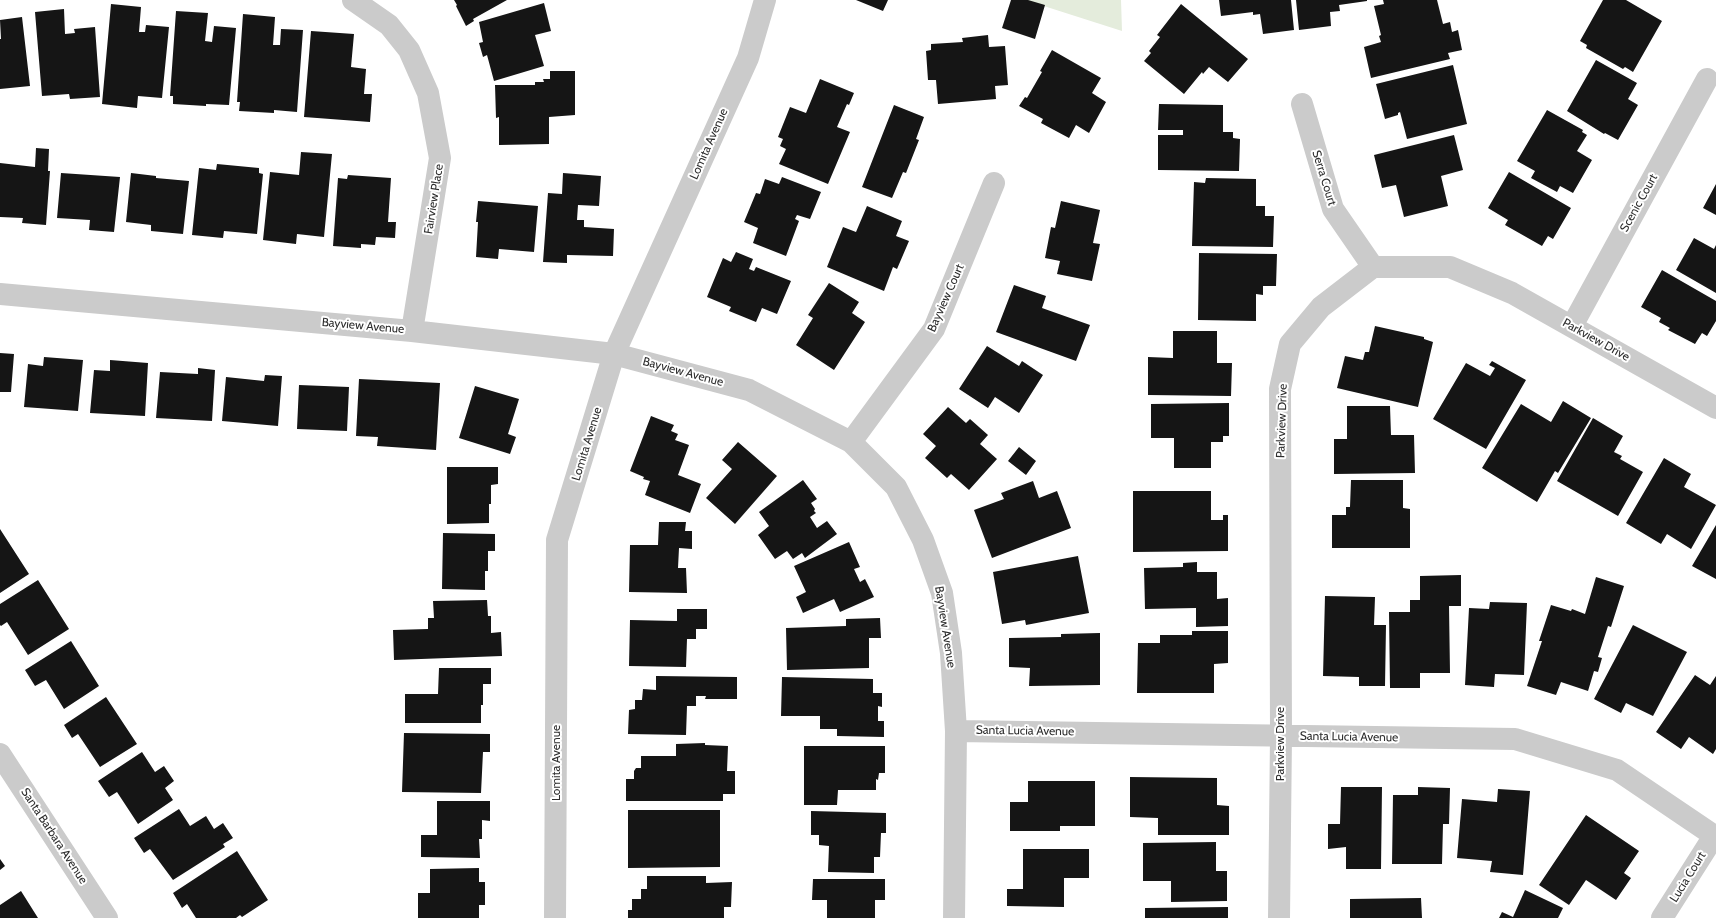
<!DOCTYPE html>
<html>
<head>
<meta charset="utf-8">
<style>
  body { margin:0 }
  canvas { display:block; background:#fff }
</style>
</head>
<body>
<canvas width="1716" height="918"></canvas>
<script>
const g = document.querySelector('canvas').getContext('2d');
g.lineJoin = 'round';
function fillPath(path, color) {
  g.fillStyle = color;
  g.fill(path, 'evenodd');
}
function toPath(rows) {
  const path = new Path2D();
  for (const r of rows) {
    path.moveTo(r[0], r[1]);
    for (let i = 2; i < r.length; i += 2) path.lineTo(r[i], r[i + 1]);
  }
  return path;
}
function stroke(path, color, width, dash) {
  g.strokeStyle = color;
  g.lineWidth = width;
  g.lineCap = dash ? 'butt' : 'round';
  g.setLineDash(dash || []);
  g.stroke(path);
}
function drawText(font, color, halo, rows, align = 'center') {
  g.font = font + ' Cabin,sans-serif';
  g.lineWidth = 4;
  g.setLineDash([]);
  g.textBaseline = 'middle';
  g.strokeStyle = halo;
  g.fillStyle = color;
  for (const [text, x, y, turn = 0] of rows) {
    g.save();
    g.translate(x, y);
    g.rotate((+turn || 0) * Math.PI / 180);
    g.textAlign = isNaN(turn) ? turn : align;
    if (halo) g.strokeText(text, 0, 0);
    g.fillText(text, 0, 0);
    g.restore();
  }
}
const green = toPath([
  [1025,0,1121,0,1122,31]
]);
const building = toPath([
  [454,0,507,0,473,19,474,21,466,26,456,6,457,5],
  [856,0,888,0,883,11],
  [1011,0,1028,0,1045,5,1035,39,1002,28],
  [1219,0,1291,0,1294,30,1263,34,1260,14,1253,15,1253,12,1221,16],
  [1296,0,1367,0,1367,1,1339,5,1340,11,1330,12,1331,26,1299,30],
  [1383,0,1437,0,1443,24,1450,22,1452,32,1458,30,1462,50,1448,53,1450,59,1371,78,1364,47,1381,42,1379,36,1381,35,1374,6,1384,4],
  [1603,0,1626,0,1662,21,1633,72,1625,67,1623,69,1586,48,1587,45,1580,41],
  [544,3,551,31,535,35,544,66,494,81,487,55,483,57,479,43,483,42,479,22],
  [111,4,141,7,139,32,145,32,146,25,169,27,162,98,138,96,137,108,102,104],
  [1181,4,1248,59,1228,82,1209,67,1203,74,1202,72,1184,94,1144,61,1151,53,1149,51,1160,37,1157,35],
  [64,9,65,34,75,33,74,29,95,27,100,97,70,99,69,94,42,96,35,12],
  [176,11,208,13,205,41,212,42,214,26,236,28,229,105,206,104,206,106,173,104,173,96,170,96],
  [243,14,275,17,273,45,280,45,281,29,303,30,297,112,274,110,274,113,239,111,240,102,237,102],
  [22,17,30,86,0,89,0,39,1,39,0,20],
  [311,31,354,34,351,67,366,69,364,94,372,94,370,122,304,117],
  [988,35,989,47,1005,46,1008,85,995,86,996,99,938,104,936,80,928,80,926,51,931,50,931,44,963,42,962,38],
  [1052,50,1101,78,1092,93,1106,102,1089,133,1076,125,1069,138,1041,123,1043,119,1019,106,1025,97,1027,98,1042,72,1040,71],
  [1596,60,1637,83,1628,99,1638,105,1618,140,1605,133,1604,134,1567,111],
  [1453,65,1467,124,1407,139,1400,112,1398,113,1398,115,1385,119,1376,84],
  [550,71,575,71,575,115,549,117,549,144,499,145,499,117,496,118,495,85,535,85,535,82,544,82,543,79,550,79],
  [820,79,854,93,849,105,847,104,837,127,850,132,828,184,779,164,786,149,780,146,783,139,778,137,790,107,806,113],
  [1159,104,1223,105,1223,132,1233,132,1233,138,1240,139,1239,171,1158,170,1158,135,1183,135,1183,130,1158,130],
  [894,105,924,117,916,139,919,140,906,173,903,172,892,198,862,187],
  [1547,110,1583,130,1582,132,1587,135,1577,151,1592,160,1573,193,1560,186,1557,192,1531,178,1535,171,1517,161],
  [1454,135,1463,170,1441,176,1448,206,1404,217,1396,185,1382,188,1374,155],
  [36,148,49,149,48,171,50,171,46,225,22,223,23,218,0,217,0,163,35,167],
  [301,152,332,154,324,237,297,234,296,244,263,240,270,172,299,175],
  [217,164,259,168,259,173,263,174,257,234,224,231,223,238,192,235,199,168,216,170],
  [1509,172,1571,208,1553,239,1548,236,1542,246,1505,225,1508,220,1488,208],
  [61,173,120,177,114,232,89,230,90,220,57,218],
  [131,173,156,176,156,178,189,181,183,234,151,231,151,225,126,222],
  [563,173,601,176,599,206,578,205,577,220,584,220,584,227,614,229,613,256,567,255,567,263,543,262,548,193,562,194],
  [348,175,391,178,388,222,396,222,395,238,376,237,375,245,361,244,361,248,333,246,338,178,347,179],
  [782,177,821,192,810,219,797,215,795,219,799,221,786,256,753,243,758,228,744,222,756,193,760,194,765,179,779,184],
  [1206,178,1256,179,1256,206,1265,206,1265,216,1274,216,1273,247,1192,246,1194,182,1205,183],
  [1716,184,1716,215,1703,208],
  [478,201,538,206,534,252,499,249,498,259,476,257,478,222,476,222],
  [1061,201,1100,210,1093,243,1100,244,1092,281,1057,274,1060,261,1045,258,1051,227,1055,228],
  [867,206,902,221,896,236,909,241,897,269,893,267,884,291,827,267,843,227,856,232],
  [1694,238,1714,249,1716,245,1716,293,1676,270],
  [736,252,753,259,749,269,754,271,756,267,791,281,777,314,762,308,756,322,729,311,731,307,707,297,723,258,731,262],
  [1199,253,1277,254,1276,286,1263,286,1263,295,1256,294,1256,321,1198,320],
  [1662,270,1716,301,1716,321,1707,336,1702,333,1695,344,1668,330,1670,328,1659,322,1661,318,1641,307],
  [829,283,859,302,852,313,865,322,834,370,796,345,813,318,808,315],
  [1014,285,1046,296,1042,308,1090,325,1076,361,996,332],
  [1375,326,1424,337,1424,339,1433,342,1418,407,1337,388,1345,356,1363,360,1365,352,1369,352],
  [1173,331,1217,331,1217,363,1232,363,1231,396,1148,395,1148,357,1173,358],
  [987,346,1019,366,1022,361,1043,375,1019,413,995,397,988,408,959,389],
  [0,353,14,354,11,392,0,392],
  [44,357,83,360,78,411,24,407,28,364,43,366],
  [110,360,148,363,145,416,90,413,94,370,110,371],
  [1492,361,1526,380,1486,449,1433,419,1466,363,1490,376,1495,368,1489,365],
  [198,368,215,370,212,421,156,418,160,372,198,374],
  [265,375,282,376,278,426,222,421,226,377,264,381],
  [359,379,440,383,436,450,377,446,378,437,356,436],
  [299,385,349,387,347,431,297,429],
  [475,386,519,399,508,434,516,437,510,454,459,438],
  [1563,401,1591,418,1558,473,1555,471,1537,502,1482,468,1521,404,1551,422],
  [1229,403,1229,436,1223,436,1223,442,1211,442,1211,468,1174,468,1174,438,1151,438,1151,404],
  [1347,406,1390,406,1391,435,1414,435,1415,473,1334,474,1334,439,1347,439],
  [948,407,966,423,970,419,988,435,980,444,997,459,969,490,951,474,947,478,925,458,936,446,923,434],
  [651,416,674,425,671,431,678,434,675,440,689,445,678,475,701,484,690,513,645,495,650,481,643,479,644,477,630,471],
  [1593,418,1623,436,1614,452,1622,456,1620,459,1643,472,1618,516,1557,481],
  [738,442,777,476,735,524,706,498,732,469,722,460],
  [1019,447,1036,461,1026,475,1008,461],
  [1664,458,1691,474,1684,487,1716,505,1691,549,1667,534,1661,544,1626,523],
  [447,467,498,467,498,484,491,485,491,504,489,504,489,523,447,524],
  [803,480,817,499,811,503,815,509,814,511,816,513,810,517,817,528,827,521,837,534,805,558,802,553,793,559,787,551,775,559,758,535,769,526,759,512],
  [1351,480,1403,480,1403,508,1410,509,1410,548,1332,548,1332,515,1346,515,1346,507,1350,507],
  [1033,481,1039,498,1057,491,1071,528,992,558,974,510,1004,499,1001,493],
  [1133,491,1211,491,1211,520,1223,520,1223,515,1228,515,1228,551,1133,552],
  [659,522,686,522,685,531,692,531,692,549,679,548,678,568,686,568,687,593,629,592,630,545,658,545],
  [1716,525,1716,579,1692,566],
  [0,529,29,574,0,593],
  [443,533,495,534,495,551,488,551,488,571,485,571,485,590,442,589],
  [849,542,860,567,854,569,860,582,865,579,874,597,840,612,834,599,803,613,796,597,806,592,794,566],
  [1078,556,1089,613,1026,625,1025,620,1002,624,993,572],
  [1197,562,1197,572,1217,572,1217,599,1228,598,1228,626,1196,627,1196,608,1145,609,1144,568,1183,567,1183,563],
  [1461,575,1461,606,1449,606,1450,673,1420,673,1420,688,1390,688,1389,612,1410,612,1410,600,1420,600,1420,576],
  [1596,577,1624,586,1611,627,1608,626,1598,657,1602,658,1598,672,1594,671,1588,691,1561,682,1556,695,1527,686,1542,641,1539,641,1551,605,1571,611,1572,609,1585,614],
  [38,580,69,629,28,655,7,622,1,626,0,625,0,604],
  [1325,596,1375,597,1374,625,1386,625,1385,686,1359,686,1359,677,1323,676],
  [487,600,488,616,491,616,491,633,501,632,502,656,394,660,393,630,428,629,428,618,434,618,433,601],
  [1490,602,1527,603,1524,675,1495,674,1494,687,1465,685,1469,608,1489,609],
  [677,609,707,609,707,629,696,629,696,639,687,639,686,667,629,666,630,620,677,621],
  [880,618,881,638,869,638,869,668,787,670,786,628,846,626,846,619],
  [1633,625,1687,652,1653,716,1626,703,1621,713,1594,699],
  [1192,631,1228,631,1228,663,1214,664,1214,693,1137,693,1138,643,1160,643,1160,635,1192,635],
  [1100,633,1100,685,1029,686,1030,668,1009,667,1009,638,1061,637,1061,634],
  [71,641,99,686,64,709,46,680,35,686,25,670],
  [439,668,491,668,491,684,483,684,483,705,481,705,481,723,405,723,405,694,438,694],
  [1695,675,1710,685,1716,676,1716,749,1713,754,1689,737,1681,749,1656,732],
  [656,676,737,677,737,699,705,699,706,696,696,696,696,706,687,706,686,735,628,734,629,710,635,709,635,700,642,700,643,689,656,690],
  [782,677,873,679,873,693,882,693,882,707,878,706,878,721,884,721,884,737,837,736,837,729,820,729,820,716,781,716],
  [106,697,137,744,100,767,78,734,72,738,64,725],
  [404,733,490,734,490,752,483,752,481,793,402,792],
  [705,743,705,745,728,746,727,771,735,771,735,794,723,794,723,801,626,801,626,779,634,779,634,771,636,768,641,768,641,756,676,756,676,744],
  [804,746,885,746,885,773,879,773,878,780,876,779,876,790,838,790,837,805,804,805],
  [142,752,155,772,164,766,174,781,165,788,173,800,138,824,117,792,109,797,98,781],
  [1130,777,1217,778,1217,805,1229,806,1229,835,1158,835,1158,818,1130,817],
  [1028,781,1095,781,1095,826,1060,826,1060,831,1010,831,1010,802,1028,802],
  [1341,787,1382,787,1381,869,1346,869,1346,847,1328,849,1328,824,1340,824],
  [1418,787,1450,788,1449,824,1443,824,1442,864,1392,864,1393,795,1418,795],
  [1498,789,1530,791,1523,875,1490,872,1492,861,1457,858,1462,799,1497,802],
  [437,801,490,801,490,821,482,820,482,839,479,839,480,858,421,857,421,835,437,835],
  [179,809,190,826,206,816,214,829,223,823,233,838,223,844,225,847,173,880,150,849,144,853,134,838],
  [628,810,720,810,720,867,628,868],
  [811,811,886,813,886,833,881,833,880,857,874,857,874,873,828,872,829,846,819,845,819,835,811,835],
  [1586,815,1639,851,1624,873,1631,878,1616,900,1586,880,1569,905,1539,885],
  [1216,842,1216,871,1227,871,1227,901,1171,902,1171,881,1143,881,1143,843],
  [1023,849,1089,849,1089,878,1064,878,1064,907,1007,906,1007,889,1023,889],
  [237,851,268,900,242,917,240,915,236,918,196,918,187,904,182,908,173,893],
  [0,859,5,866,0,870],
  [479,868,479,882,485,882,485,905,479,905,479,918,418,918,418,893,430,893,430,869],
  [647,876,706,876,706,883,732,882,731,907,724,907,724,918,628,918,628,910,632,910,632,899,641,899,641,889,647,889],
  [813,879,885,879,885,900,875,900,875,918,827,918,827,900,812,900],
  [1525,890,1563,908,1558,918,1499,918,1502,912,1513,917],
  [21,891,38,918,0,918,0,905],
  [1421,898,1422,918,1350,918,1350,899],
  [1228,907,1228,918,1145,918,1145,908]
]);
const minor = toPath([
  [353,0,389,25,409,50,428,93,440,158,412,331],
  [1302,104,1333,209,1373,267],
  [0,294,412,331,614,354,749,390,851,442,896,487,923,540,942,593,951,653,956,731,954,918],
  [1572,326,1707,79],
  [851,442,934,329,994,183],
  [956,731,1515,739,1617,770,1716,837],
  [0,754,107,918],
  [555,918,557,540,614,354,748,58,765,0],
  [1279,918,1281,736,1280,389,1290,344,1321,307,1373,267,1450,267,1512,293,1716,408],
  [1662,918,1714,836]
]);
const streetNames = [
  ["Lomita Avenue",709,144,-66],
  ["Serra Court",1324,178,73],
  ["Fairview Place",434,199,-81],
  ["Scenic Court",1639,203,-61],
  ["Bayview Court",946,298,-66],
  ["Bayview Avenue",363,326,5],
  ["Parkview Drive",1596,340,29],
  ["Bayview Avenue",683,372,15],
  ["Parkview Drive",1282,421,-88],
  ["Lomita Avenue",587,444,-73],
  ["Bayview Avenue",945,627,81],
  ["Santa Lucia Avenue",1025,731,1],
  ["Santa Lucia Avenue",1349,737,1],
  ["Parkview Drive",1280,744,-90],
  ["Lomita Avenue",556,763,-90],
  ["Santa Barbara Avenue",54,836,57],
  ["Lucia Court",1688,877,-58]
];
fillPath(green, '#e4ecdc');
fillPath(building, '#151515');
stroke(minor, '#cbcbcb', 22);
drawText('12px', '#2e2e2e', '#fff', streetNames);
</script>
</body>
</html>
